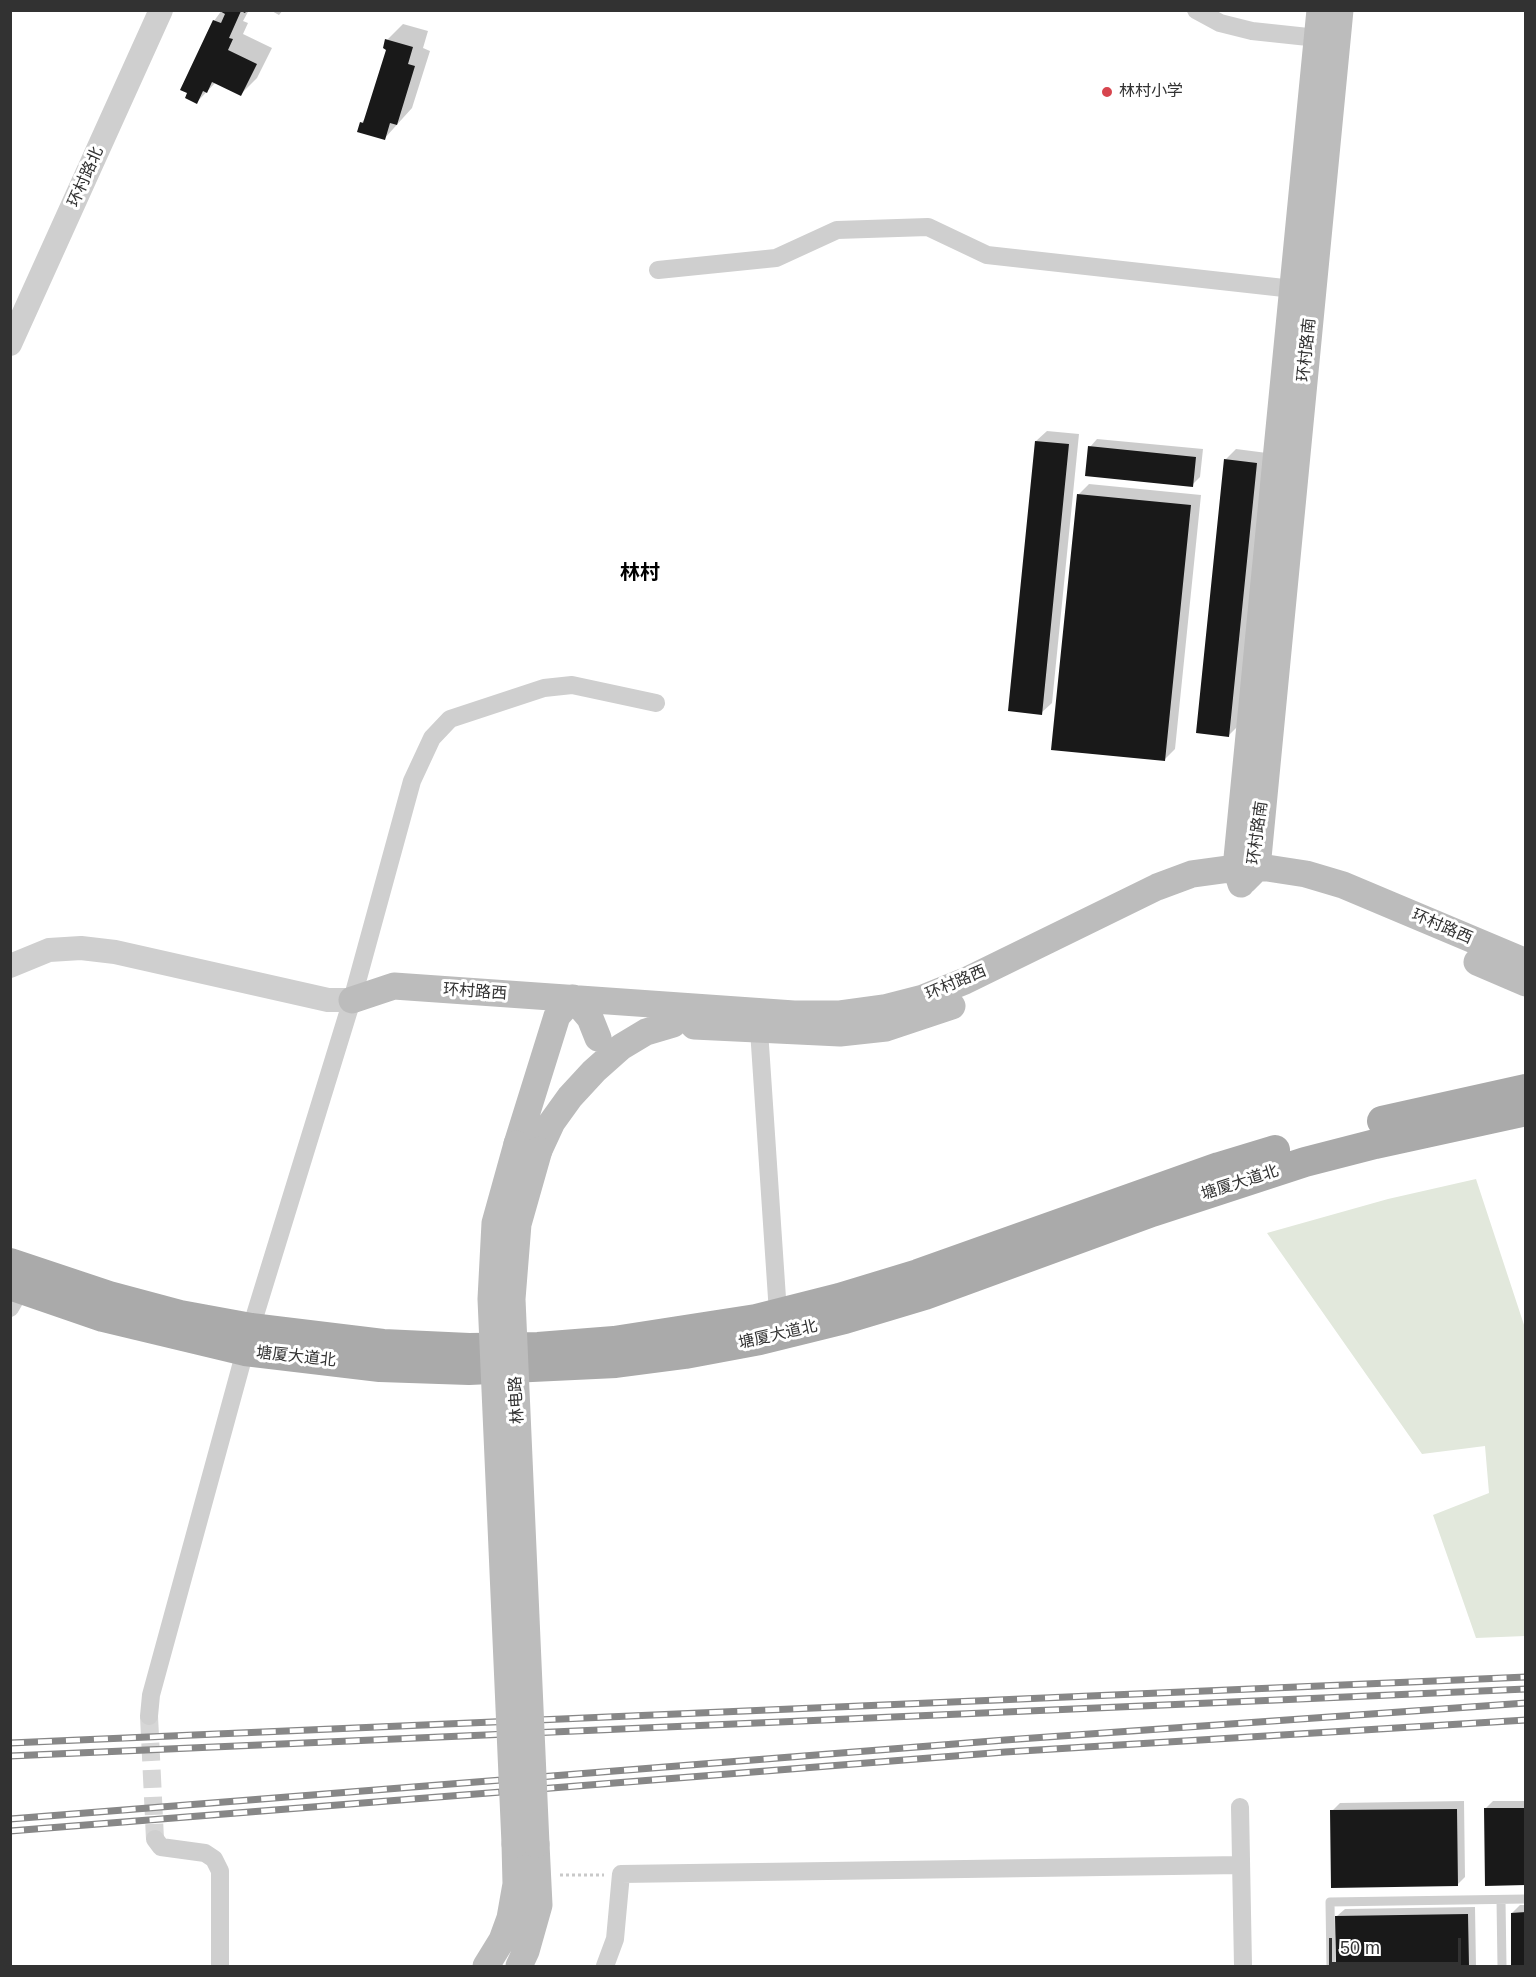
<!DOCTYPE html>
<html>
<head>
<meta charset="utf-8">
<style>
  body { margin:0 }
  #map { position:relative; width:1536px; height:1977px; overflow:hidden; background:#fff; font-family:Arial,sans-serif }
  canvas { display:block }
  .frame { position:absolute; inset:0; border:12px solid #323232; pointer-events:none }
  .scale { position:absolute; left:1329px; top:1938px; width:132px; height:27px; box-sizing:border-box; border:3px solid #323232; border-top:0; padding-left:8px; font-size:18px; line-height:21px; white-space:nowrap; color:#323232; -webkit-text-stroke:4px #fff; paint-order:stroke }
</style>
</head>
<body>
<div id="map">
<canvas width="1536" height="1977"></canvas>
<div class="frame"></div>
<div class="scale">50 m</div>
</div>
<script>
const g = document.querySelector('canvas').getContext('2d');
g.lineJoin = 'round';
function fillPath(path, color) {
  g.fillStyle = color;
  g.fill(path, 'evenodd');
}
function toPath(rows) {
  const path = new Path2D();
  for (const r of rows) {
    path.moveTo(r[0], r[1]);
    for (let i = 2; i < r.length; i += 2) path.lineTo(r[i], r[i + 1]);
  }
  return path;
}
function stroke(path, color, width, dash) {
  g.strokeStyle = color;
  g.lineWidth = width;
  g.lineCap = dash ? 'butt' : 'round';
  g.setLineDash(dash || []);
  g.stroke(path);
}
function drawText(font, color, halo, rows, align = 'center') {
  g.font = font + ' Arial,"Noto Sans SC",sans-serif';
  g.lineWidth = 6;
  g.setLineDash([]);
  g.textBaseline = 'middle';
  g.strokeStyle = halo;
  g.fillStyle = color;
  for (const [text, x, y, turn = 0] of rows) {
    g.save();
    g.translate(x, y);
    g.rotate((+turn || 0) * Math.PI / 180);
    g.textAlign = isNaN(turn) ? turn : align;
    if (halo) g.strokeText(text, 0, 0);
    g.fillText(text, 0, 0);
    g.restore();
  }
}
const green = toPath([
  [1476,1179,1525,1328,1525,1636,1476,1638,1433,1515,1489,1493,1485,1446,1422,1454,1267,1233,1388,1199]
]);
const shadow = toPath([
  [222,10,249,10,243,21,248,23,243,34,272,48,257,78,241,94,216,82,197,102,214,21],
  [270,10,283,10,279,15],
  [403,24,428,31,423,48,430,51,412,108,384,139,361,123,366,118,388,49,387,40],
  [1047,431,1079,434,1052,703,1041,713,1036,441],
  [1097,439,1203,449,1200,477,1192,485,1090,447],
  [1236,449,1267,453,1240,724,1229,735,1225,460],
  [1089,484,1201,495,1175,749,1164,760,1078,495],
  [1464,1801,1465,1877,1457,1885,1332,1811,1340,1803],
  [1493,1801,1526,1801,1526,1884,1485,1809],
  [1520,1905,1526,1905,1526,1966,1513,1966,1512,1913],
  [1475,1907,1476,1966,1338,1966,1337,1916,1345,1909]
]);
const building = toPath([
  [218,10,247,10,245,13,241,11,229,38,233,39,228,50,257,64,241,96,212,82,207,93,203,91,197,104,185,98,187,93,180,90,213,20,221,23,225,14],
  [385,39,413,47,408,64,415,66,397,125,390,123,385,140,357,132,360,122,363,123,386,50,383,48],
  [1035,441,1069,444,1042,715,1008,711],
  [1088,446,1196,457,1193,487,1085,476],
  [1224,459,1257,463,1229,737,1196,733],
  [1077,494,1191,505,1165,761,1051,750],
  [1484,1808,1526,1808,1526,1885,1485,1886],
  [1457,1809,1458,1886,1331,1888,1330,1810],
  [1526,1912,1526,1966,1511,1966,1511,1913],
  [1468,1914,1469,1966,1336,1966,1335,1916]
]);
const minorTunnel = toPath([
  [149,1716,155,1839]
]);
const path = toPath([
  [560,1875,604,1875]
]);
const service = toPath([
  [1501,1900,1502,1966],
  [1331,1966,1330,1902,1526,1899]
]);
const minor = toPath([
  [1196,10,1220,23,1252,31,1327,39],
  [658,270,776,258,837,230,928,227,987,255,1293,289],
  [759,1030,778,1313],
  [10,1308,21,1289],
  [251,1328,352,1000,412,781,432,738,450,719,544,688,572,685,656,703],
  [149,1716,151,1695,245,1351],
  [1240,1807,1243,1966],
  [155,1839,161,1847,205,1853,214,1859,220,1871,220,1966],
  [605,1966,615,1939,621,1874,1241,1865]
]);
const tertiary = toPath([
  [10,344,161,10],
  [10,966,49,950,81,948,115,952,328,1000,352,1000]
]);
const secondary = toPath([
  [1244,881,1257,868,1340,10],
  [1241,884,1236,868,1320,10],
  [1477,962,1526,983],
  [352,1000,394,986,794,1014,840,1014,884,1008,923,998,965,981,1157,887,1192,874,1236,868,1267,868,1306,874,1343,885,1526,962],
  [694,1026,840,1033,886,1028,952,1006],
  [517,1144,557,1016,573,998,590,1018,598,1038],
  [539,1150,552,1122,570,1097,594,1071,621,1047,646,1032,673,1024],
  [486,1966,502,1940,510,1918,516,1884,515,1844],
  [519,1966,526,1951,539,1905,536,1844]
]);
const primary = toPath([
  [1382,1121,1526,1089],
  [10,1263,109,1296,180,1315,251,1328,383,1344,469,1348,538,1347,614,1341,756,1319,839,1298,918,1274,1219,1167,1275,1150],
  [10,1285,103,1317,245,1351,380,1367,469,1370,616,1363,685,1354,760,1340,845,1319,925,1295,1152,1212,1305,1162,1375,1144,1526,1111]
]);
const rail = toPath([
  [10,1743,1526,1677],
  [10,1756,1526,1689],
  [10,1819,1005,1740,1526,1703],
  [10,1831,1005,1752,1526,1720]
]);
const secondaryBridge = toPath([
  [515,1844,491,1299,495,1223,517,1144],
  [536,1844,512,1299,518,1224,539,1150]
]);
const markers = [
  [1107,92,6,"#d7454e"]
];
const poiNames = [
  ["林村小学",1119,92]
];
const streetNames = [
  ["环村路北",86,177,-66],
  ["环村路南",1307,350,-84],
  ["环村路南",1258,833,-82],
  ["环村路西",1442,927,23],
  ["环村路西",956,983,-23],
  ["环村路西",475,992,4],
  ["塘厦大道北",1240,1183,-18],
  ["塘厦大道北",778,1335,-13],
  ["塘厦大道北",296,1357,6],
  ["林电路",517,1400,-93]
];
const quarterNames = [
  ["林村",640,573]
];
fillPath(green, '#e2e8dc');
fillPath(shadow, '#0003');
fillPath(building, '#191919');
stroke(minorTunnel, '#d6d6d6', 18, [18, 9]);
stroke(path, '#c9c9c9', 3, [3, 3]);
stroke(service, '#cfcfcf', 9);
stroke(minor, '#cfcfcf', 18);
stroke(tertiary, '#cfcfcf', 24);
stroke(secondary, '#bcbcbc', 27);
stroke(primary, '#aaa', 30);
stroke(rail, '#878787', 7);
stroke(rail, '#fff', 4.5, [14]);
stroke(secondaryBridge, '#bcbcbc', 27);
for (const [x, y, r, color] of markers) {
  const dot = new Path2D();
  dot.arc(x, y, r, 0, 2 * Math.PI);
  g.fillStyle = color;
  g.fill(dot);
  stroke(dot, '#fff', 2);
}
drawText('16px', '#323232', '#fff', poiNames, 'left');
drawText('16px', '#323232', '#fff', streetNames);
drawText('bold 20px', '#000', '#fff', quarterNames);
</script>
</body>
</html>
